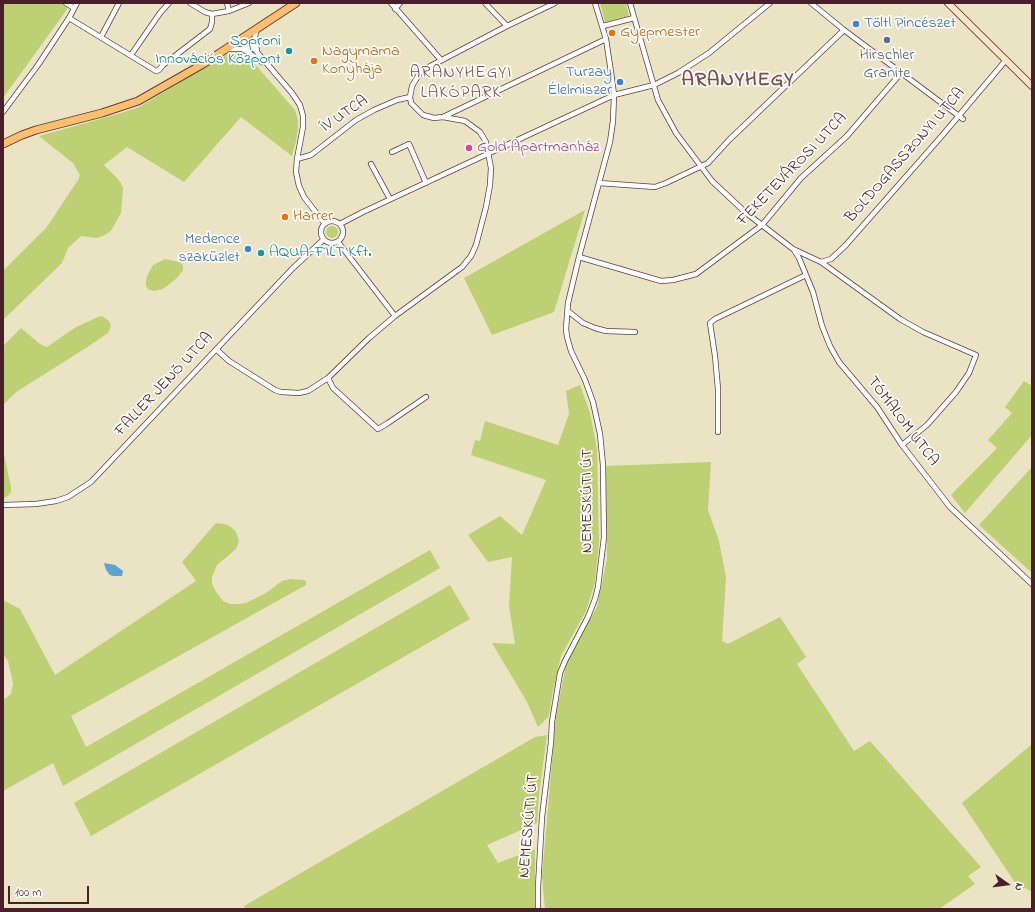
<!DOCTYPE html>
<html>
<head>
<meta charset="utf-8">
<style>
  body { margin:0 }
  #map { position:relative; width:1035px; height:912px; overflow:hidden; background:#eae4c4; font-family:"Indie Flower",sans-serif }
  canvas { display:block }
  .frame { position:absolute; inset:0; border:4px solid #4a1f2b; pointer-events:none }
  .north { position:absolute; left:987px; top:864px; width:40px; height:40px; -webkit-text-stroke:3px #fdfcf7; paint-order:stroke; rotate:104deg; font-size:11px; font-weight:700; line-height:16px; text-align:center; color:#4a1f2b }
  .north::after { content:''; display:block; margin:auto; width:14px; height:18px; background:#4a1f2b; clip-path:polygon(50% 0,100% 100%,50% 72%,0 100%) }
  .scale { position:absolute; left:8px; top:886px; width:81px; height:18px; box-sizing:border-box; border:2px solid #4a1f2b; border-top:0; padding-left:5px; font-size:12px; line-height:14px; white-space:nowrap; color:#4a1f2b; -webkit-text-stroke:3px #fdfcf7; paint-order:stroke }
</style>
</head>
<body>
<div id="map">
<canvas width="1035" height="912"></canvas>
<div class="frame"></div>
<div class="north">N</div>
<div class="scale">100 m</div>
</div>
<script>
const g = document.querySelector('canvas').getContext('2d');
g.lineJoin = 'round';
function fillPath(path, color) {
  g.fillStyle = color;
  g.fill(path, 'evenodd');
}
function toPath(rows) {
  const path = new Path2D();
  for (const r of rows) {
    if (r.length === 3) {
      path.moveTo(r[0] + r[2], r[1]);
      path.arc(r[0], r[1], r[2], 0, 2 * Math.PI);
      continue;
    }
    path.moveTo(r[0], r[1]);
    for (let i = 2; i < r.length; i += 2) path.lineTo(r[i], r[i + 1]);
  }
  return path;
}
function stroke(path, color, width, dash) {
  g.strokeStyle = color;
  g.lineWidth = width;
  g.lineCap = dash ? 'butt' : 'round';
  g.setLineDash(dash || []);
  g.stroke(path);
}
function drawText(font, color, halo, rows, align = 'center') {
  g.font = font + ' "Indie Flower",sans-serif';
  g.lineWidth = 3.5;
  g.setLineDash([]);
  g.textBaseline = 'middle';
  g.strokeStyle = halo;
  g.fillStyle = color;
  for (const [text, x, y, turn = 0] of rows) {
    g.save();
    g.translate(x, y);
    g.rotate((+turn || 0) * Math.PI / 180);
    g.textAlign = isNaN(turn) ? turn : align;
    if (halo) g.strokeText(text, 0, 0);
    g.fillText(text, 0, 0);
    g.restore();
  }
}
const green = toPath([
  [3,3,61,3,68,8,3,98],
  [600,3,626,3,629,16,605,22],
  [237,51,247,55,295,110,298,120,298,129,296,141,292,156,241,117,184,182,127,147,104,165,117,178,121,183,123,189,121,213,111,231,103,236,97,238,81,236,68,248,62,263,3,320,3,271,47,227,78,180,80,175,73,163,39,136,118,114,139,107,227,54],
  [585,210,554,312,492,335,464,278],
  [332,232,6],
  [165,259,179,262,183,265,183,270,177,278,163,289,153,291,148,289,146,286,146,280,148,274,153,265],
  [102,316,109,321,111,326,108,333,86,348,16,392,3,405,3,346,21,328,40,344,47,347,76,327,98,317],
  [1024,381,1032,386,1032,435,965,513,951,495,997,448,988,440,1012,413,1005,407],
  [580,385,590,413,597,449,599,542,595,582,586,611,561,656,553,690,549,716,538,727,527,702,492,643,515,644,509,606,512,557,488,562,468,535,500,516,522,535,546,480,471,455,475,440,480,441,485,421,558,445,569,414,566,391],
  [3,450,11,487,11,492,8,496,4,498],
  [711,462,708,510,719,541,726,577,722,641,728,644,780,617,806,657,797,664,854,751,870,741,981,867,968,876,975,884,939,909,545,909,542,877,556,716,567,659,597,607,607,559,606,466],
  [1032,467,1032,573,979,525],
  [216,523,225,524,231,527,236,532,239,541,236,549,217,565,212,577,212,584,216,592,223,601,230,604,238,604,246,603,266,593,282,581,290,579,304,580,306,581,306,585,71,716,86,747,430,550,440,568,63,786,53,763,3,791,3,700,11,694,13,683,8,661,3,654,3,600,20,609,55,675,196,581,182,562],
  [450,585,470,619,91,836,74,803],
  [547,735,539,794,537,823,487,845,498,863,535,849,535,909,245,909,244,906,535,737],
  [1032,744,1032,891,1031,891,1016,884,962,803]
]);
const water = toPath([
  [104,563,115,565,123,571,122,576,113,576,110,575,106,570]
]);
const minor = toPath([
  [66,3,74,8],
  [190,3,205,12,212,14,229,11,249,3],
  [227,3,229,11],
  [391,3,441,60],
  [485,3,507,26],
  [630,3,658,100,676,133,712,181,745,212,793,249,821,262,900,319,923,332,976,355,969,373,956,392,927,425,902,445],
  [811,3,844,30,963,119],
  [395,9,400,3],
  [69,18,156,71,159,70,163,65,210,29,212,22,212,14],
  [603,26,634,18],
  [101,37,119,3],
  [244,37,292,93,300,105,303,116,303,127,297,159,296,172,299,186,304,197,325,224],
  [244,37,244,44,248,52],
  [227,49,242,49,248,52,262,62],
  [257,50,254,40,257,29],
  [131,55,160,13,169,3],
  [3,112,38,65,69,18,77,3],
  [443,117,606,39],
  [392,152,409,144,426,183],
  [297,159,311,155,356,120,374,110,397,100,410,97],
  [371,164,390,199],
  [599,183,655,187,666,183,708,163,729,140,844,30],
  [332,232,11],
  [340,224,363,212,614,95,654,85,678,73,709,53,770,3],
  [338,242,395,316],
  [794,250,799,258,813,292,822,326,830,346,839,362,877,407,902,445,950,507,1032,584],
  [579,257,661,281,673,280,696,274,762,225,801,178,847,136,901,73],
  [821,262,831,259,845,246,940,138,1006,60],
  [568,311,583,323,595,328,606,331,635,332],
  [217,350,229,361,275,390,281,392,299,393,308,391,328,378,369,338,395,316,462,267,471,256,476,245,486,207,490,185,491,168,486,142,480,132,465,121,443,117,434,118,423,115,411,103,410,97,412,86,421,71,507,26,555,3],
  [328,378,333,388,378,429,388,423,426,397],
  [718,432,718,389,715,356,710,323,715,319,806,275],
  [3,505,36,504,56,501,68,497,91,482,292,269,323,240],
  [538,909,538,887,542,817,551,742,552,722,560,673,565,661,588,617,595,599,598,587,604,537,603,465,600,434,593,402,585,380,571,351,567,337,566,329,568,303,579,257,610,142,613,121,614,95,612,79,606,39,595,3]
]);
const secondary = toPath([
  [948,3,1032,86]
]);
const primary = toPath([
  [3,144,22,135,36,130,102,113,138,101,203,64,296,3]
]);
const markers = [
  [856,24,4,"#3f7fe0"],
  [612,33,4,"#e8710a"],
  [887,40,4,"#5c6f8a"],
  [289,51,4,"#0f9aa8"],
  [314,61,4,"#e8710a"],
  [620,82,4,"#3f7fe0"],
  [469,148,4,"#d1479c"],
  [285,217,4,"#e8710a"],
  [248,249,4,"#3f7fe0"],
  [261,253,4,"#0f9aa8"]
];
const shopNames = [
  ["Töltl Pincészet",864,24,"left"],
  ["Turzay",612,73],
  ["Élelmiszer",612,91],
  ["Medence",240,240],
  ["szaküzlet",240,258]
];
const foodNames = [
  ["Gyepmester",620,33],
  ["Nagymama",322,52],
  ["Konyhája",322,70],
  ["Harrer",293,217]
];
const cultureNames = [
  ["Soproni",281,42],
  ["Innovációs Központ",281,60],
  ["AQUA-FILT Kft.",269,253,"left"]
];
const serviceNames = [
  ["Hirschler",887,56],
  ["Granite",887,74]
];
const streetNames = [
  ["ÍV UTCA",345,115,-34],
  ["BOLDOGASSZONYI UTCA",906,156,-49],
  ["FEKETEVÁROSI UTCA",793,170,-46],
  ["FALLER JENŐ UTCA",165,385,-47],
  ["TÓMALOM UTCA",902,422,53],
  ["NEMESKÚTI ÚT",588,501,-90],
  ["NEMESKÚTI ÚT",530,826,-85]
];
const hotelNames = [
  ["Gold Apartmanház",477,148]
];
const neighbourhoodNames = [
  ["ARANYHEGYI",461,74],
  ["LAKÓPARK",461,94]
];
const districtNames = [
  ["ARANYHEGY",738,82]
];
fillPath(green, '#bdd073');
fillPath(water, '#5ea3d3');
stroke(minor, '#623d42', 6);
stroke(secondary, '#623d42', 8);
stroke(primary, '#623d42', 9);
stroke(minor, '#fff', 4.5);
stroke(secondary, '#fde5c5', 6);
stroke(primary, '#fabe6d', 7);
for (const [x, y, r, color] of markers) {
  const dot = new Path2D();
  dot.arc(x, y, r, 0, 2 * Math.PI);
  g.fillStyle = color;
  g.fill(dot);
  stroke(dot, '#fdfcf7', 1.5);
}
drawText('16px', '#366cbe', '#fdfcf7', shopNames, 'right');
drawText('16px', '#c56008', '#fdfcf7', foodNames, 'left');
drawText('16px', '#0d838f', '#fdfcf7', cultureNames, 'right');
drawText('16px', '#4e5e75', '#fdfcf7', serviceNames);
drawText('16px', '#4a1f2b', '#fdfcf7', streetNames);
drawText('16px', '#b23c85', '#fdfcf7', hotelNames, 'left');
g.letterSpacing = '1px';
drawText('17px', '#7c4d51', '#fdfcf7', neighbourhoodNames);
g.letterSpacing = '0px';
g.letterSpacing = '1px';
drawText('bold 20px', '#7c4d51', '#fdfcf7', districtNames);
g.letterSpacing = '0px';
</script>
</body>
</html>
